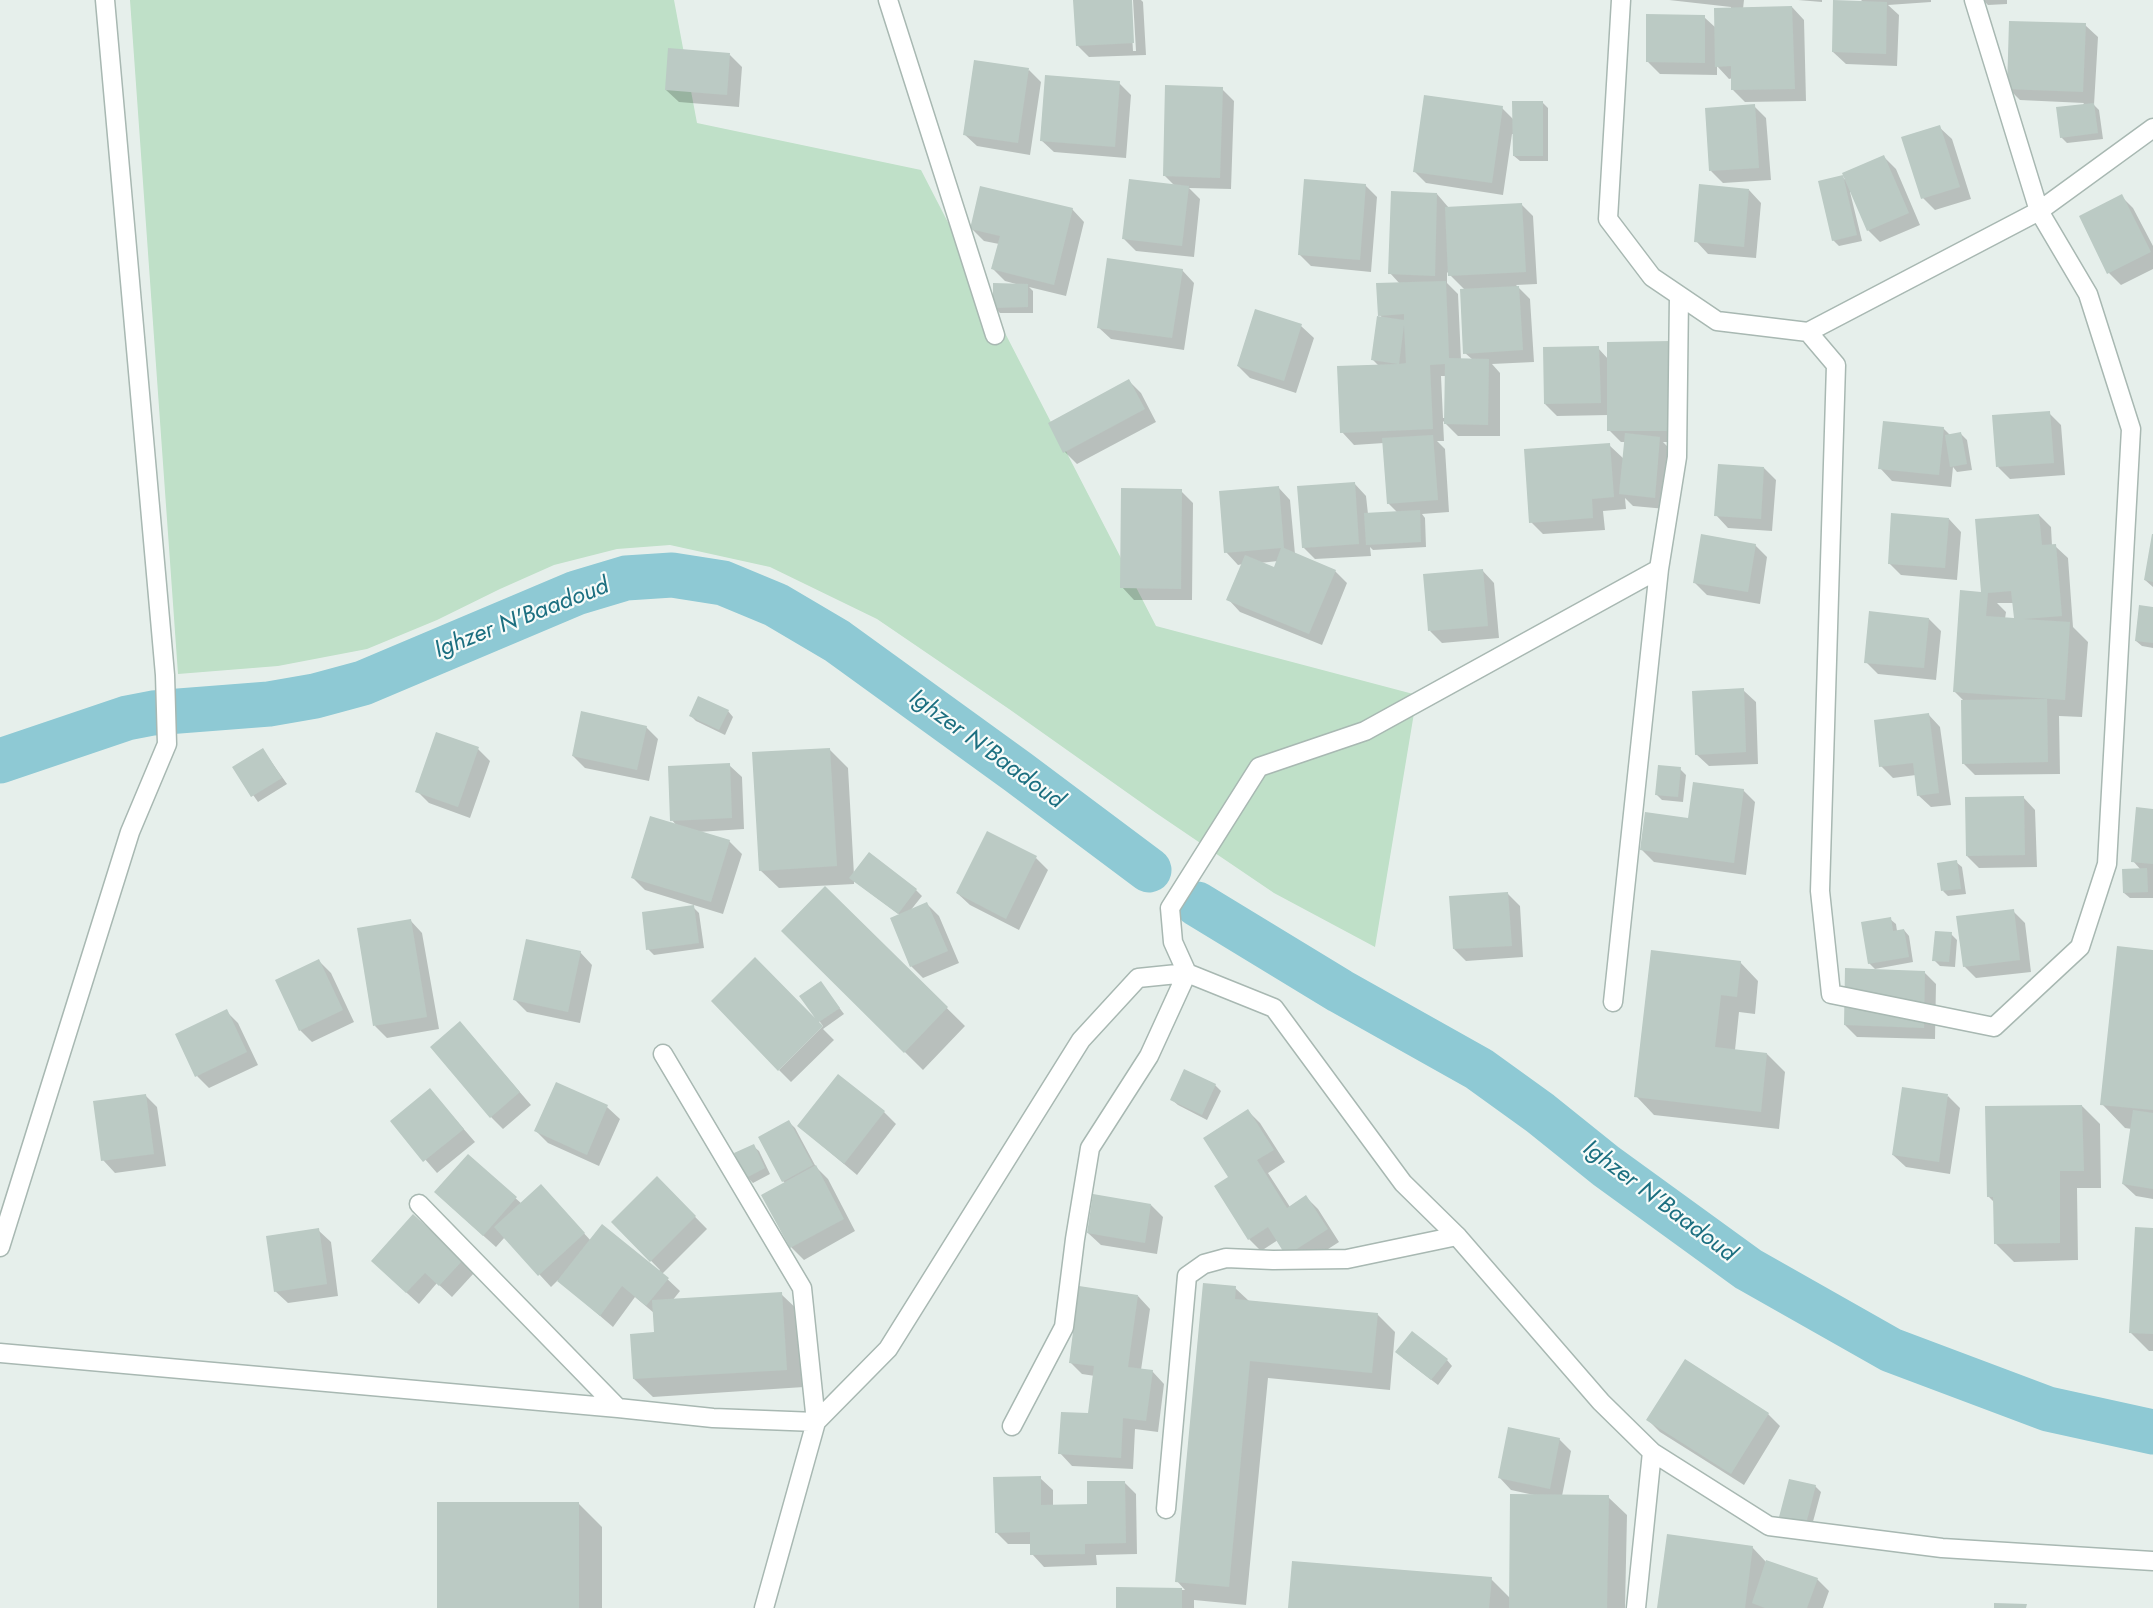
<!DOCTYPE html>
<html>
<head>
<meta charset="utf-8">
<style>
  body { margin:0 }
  canvas { display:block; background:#e6efeb }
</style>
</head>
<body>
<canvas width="2153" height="1608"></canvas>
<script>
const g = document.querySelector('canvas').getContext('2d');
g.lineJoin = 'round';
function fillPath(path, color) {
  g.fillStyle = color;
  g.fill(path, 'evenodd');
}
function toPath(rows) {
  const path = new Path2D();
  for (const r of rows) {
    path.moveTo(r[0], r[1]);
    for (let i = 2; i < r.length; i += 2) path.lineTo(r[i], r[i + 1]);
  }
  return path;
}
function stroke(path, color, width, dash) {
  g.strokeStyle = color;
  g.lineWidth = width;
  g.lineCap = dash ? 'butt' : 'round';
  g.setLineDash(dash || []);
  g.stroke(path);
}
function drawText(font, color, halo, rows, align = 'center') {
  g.font = font + ' Jost,sans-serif';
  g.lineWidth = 4.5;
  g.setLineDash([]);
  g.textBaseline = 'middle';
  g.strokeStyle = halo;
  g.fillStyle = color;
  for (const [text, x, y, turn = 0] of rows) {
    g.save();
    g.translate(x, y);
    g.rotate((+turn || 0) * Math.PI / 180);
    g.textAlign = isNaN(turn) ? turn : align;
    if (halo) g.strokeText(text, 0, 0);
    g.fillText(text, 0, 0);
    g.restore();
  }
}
const green = toPath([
  [130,0,674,0,697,123,921,170,1156,626,1417,695,1375,947,1274,893,1156,813,1009,709,877,619,770,567,670,545,617,549,554,565,500,589,437,620,367,649,278,666,178,674]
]);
const shadow = toPath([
  [1074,0,1141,0,1143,2,1146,55,1089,57,1077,45],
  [1130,0,1133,0,1136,51,1133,51],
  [1669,0,1744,0,1743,9,1792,7,1804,20,1806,101,1745,102,1733,90,1733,78,1729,79,1717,66,1717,75,1660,74,1648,62,1704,17,1716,28,1731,9,1731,7],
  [1798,0,1822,0,1822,2],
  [1861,0,1931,0,1931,2,1888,5,1899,15,1897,66,1846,64,1833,52,1863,2],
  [1983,0,2007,0,2007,4,1988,5],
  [2085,25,2098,37,2094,105,2099,110,2103,139,2067,143,2061,137,2084,103,2020,100,2008,88],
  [730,55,742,67,739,107,679,102,666,90],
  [1029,70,1041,82,1030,155,977,146,964,134],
  [1119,83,1131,95,1126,158,1054,152,1041,140],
  [1222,89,1234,101,1231,189,1189,188,1200,199,1194,257,1136,251,1124,239,1175,186,1164,175],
  [1542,102,1548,108,1548,161,1520,161,1514,156,1514,134,1512,134,1503,195,1426,183,1414,171,1502,108,1514,120],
  [1754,106,1766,118,1771,180,1723,183,1711,171],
  [1939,127,1952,139,1971,199,1935,210,1923,198],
  [1884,157,1896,169,1920,225,1880,242,1868,230,1852,192,1850,192,1862,241,1839,246,1833,240,1842,177,1848,182],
  [1365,185,1377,197,1371,272,1311,266,1299,254],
  [1749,190,1761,203,1756,258,1708,254,1696,241],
  [1437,194,1449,208,1521,204,1533,216,1537,284,1516,285,1530,299,1534,362,1492,364,1500,373,1500,436,1458,436,1443,421,1444,441,1437,441,1445,449,1449,512,1422,514,1425,518,1426,547,1373,550,1370,547,1371,556,1315,559,1303,547,1354,483,1366,496,1368,514,1398,513,1388,503,1384,443,1354,445,1342,432,1379,366,1373,360,1383,319,1380,315,1400,284,1390,273],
  [1447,272,1465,290,1465,353,1473,360,1461,360,1458,294,1447,283],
  [1441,376,1447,376,1446,418,1443,418],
  [2121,196,2133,208,2153,246,2153,269,2121,285,2109,273],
  [1072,209,1084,222,1066,296,1029,287,1033,291,1033,313,1000,313,994,307,1016,284,1005,281,993,269,999,244,984,241,972,229],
  [1182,270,1194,283,1184,350,1111,339,1098,327],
  [1301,326,1314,338,1296,393,1250,378,1238,366],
  [1598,348,1684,442,1663,442,1672,451,1666,509,1633,506,1625,498,1626,509,1603,511,1605,530,1543,534,1531,522,1609,445,1624,459,1626,442,1621,442,1609,430,1609,415,1557,416,1545,404],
  [1129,381,1141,393,1156,422,1077,464,1065,452,1050,423],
  [2049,413,2061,425,2065,475,2010,479,1998,467],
  [1943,428,1951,436,1961,434,1967,440,1972,470,1957,472,1953,467,1951,487,1892,481,1880,468],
  [1764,468,1776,480,1772,531,1728,528,1716,515],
  [1278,487,1290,500,1295,554,1335,571,1347,583,1322,645,1240,612,1228,599,1243,564,1238,565,1226,552],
  [1278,561,1275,569,1260,563],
  [1181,491,1193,503,1192,600,1134,600,1122,587],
  [2039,515,2051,527,2052,546,2055,546,2068,558,2073,627,2088,642,2082,717,2059,716,2060,774,1975,775,1963,763,1963,700,1954,691,1983,593],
  [1997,603,2014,603,2015,620,2005,619,2006,612],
  [1949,519,1961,532,1957,580,1901,575,1889,563],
  [2153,536,2153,587,2145,580],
  [1755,545,1767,557,1760,604,1707,595,1695,583],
  [1482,570,1494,583,1499,638,1442,643,1430,631],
  [2153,608,2153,648,2142,646,2136,641],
  [1929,619,1941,631,1936,680,1878,674,1866,662],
  [1743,690,1756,702,1758,764,1709,766,1696,754],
  [728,711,733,717,725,735,696,721,691,716],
  [1928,714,1940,727,1951,805,1931,807,1918,795,1916,775,1893,778,1881,766],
  [646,727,658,739,649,781,585,768,573,756],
  [478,749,490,761,470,818,429,803,417,791],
  [263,750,287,784,258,802,234,768],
  [830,750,848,768,854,875,916,890,922,896,910,911,927,904,939,916,959,963,923,978,911,966,900,915,854,881,854,884,779,888,760,870],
  [729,765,742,777,744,829,698,832,729,841,742,854,723,914,645,890,633,878,677,826,672,820],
  [1680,769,1686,775,1683,802,1662,800,1656,794],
  [1743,790,1755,802,1746,875,1654,862,1642,850,1690,820],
  [2023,797,2035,810,2037,867,1979,868,1967,856],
  [2153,811,2153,898,2130,898,2124,893,2141,870,2133,861],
  [1036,858,1048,870,1019,930,970,905,957,893],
  [1956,862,1962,867,1966,894,1948,896,1943,891],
  [825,888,965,1026,923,1070,783,931],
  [1508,894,1520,906,1523,957,1466,961,1454,949],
  [693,907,699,913,704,948,654,955,648,949],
  [2013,911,2025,923,2031,972,1976,978,1964,966],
  [1890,919,1896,924,1897,931,1904,930,1909,936,1913,962,1875,969,1869,963],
  [410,920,422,933,439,1029,387,1038,375,1026],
  [1951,934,1957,940,1955,967,1940,966,1934,960],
  [2153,951,2153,1199,2136,1196,2123,1184,2132,1129,2125,1128,2102,1104],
  [580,952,592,965,580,1023,527,1012,515,1000],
  [319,961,331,973,354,1022,312,1042,300,1030],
  [1740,962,1758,981,1755,1014,1739,1012,1735,1050,1767,1054,1785,1072,1779,1129,1654,1115,1636,1096],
  [1924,972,1936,984,1935,1039,1857,1037,1845,1025],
  [820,982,844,1014,823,1029,834,1040,791,1082,779,1070,823,1026,801,996],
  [226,1011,238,1023,258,1065,209,1088,197,1076],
  [460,1023,531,1105,503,1129,491,1117],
  [838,1076,884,1112,896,1124,857,1175,799,1126],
  [556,1084,607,1107,620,1119,599,1166,548,1143,536,1131],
  [1215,1085,1221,1091,1207,1120,1178,1105,1172,1100],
  [430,1090,475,1142,437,1173,392,1121],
  [145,1095,157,1107,166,1166,115,1173,103,1160],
  [1948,1096,1960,1108,1950,1174,1906,1167,1893,1155],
  [2082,1106,2100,1124,2101,1188,2077,1188,2078,1260,2014,1262,1995,1243,1995,1203,1988,1196],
  [1248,1111,1260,1123,1285,1162,1268,1173,1290,1207,1306,1197,1318,1209,1339,1242,1300,1267,1278,1240,1261,1251,1249,1239],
  [789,1122,795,1128,816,1167,828,1179,855,1231,804,1260,791,1247,763,1196,785,1183,783,1181],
  [753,1146,759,1151,770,1174,753,1183,747,1177],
  [468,1156,522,1204,553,1199,591,1241,659,1271,660,1270,613,1222,657,1178,707,1229,662,1274,680,1291,672,1301,781,1294,800,1312,804,1387,653,1397,634,1379,656,1333,654,1313,635,1297,613,1327,558,1280,551,1287,505,1237,496,1247,448,1204],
  [1151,1205,1163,1217,1157,1254,1101,1245,1088,1233],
  [318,1230,331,1242,338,1296,288,1303,275,1291],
  [2153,1230,2153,1351,2149,1351,2130,1332],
  [462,1261,474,1273,452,1297,437,1283,419,1304,385,1273],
  [1235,1288,1249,1301,1377,1314,1395,1332,1390,1390,1268,1378,1246,1605,1194,1600,1194,1608,1117,1608,1118,1589,1185,1590,1177,1581],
  [1138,1296,1150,1309,1141,1370,1152,1371,1164,1384,1158,1432,1135,1429,1133,1469,1072,1466,1060,1453,1089,1415,1095,1376,1082,1374,1070,1362],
  [1403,1358,1447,1360,1452,1366,1438,1385],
  [1768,1414,1780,1426,1744,1485,1660,1432,1648,1420],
  [1559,1439,1571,1451,1562,1496,1608,1497,1627,1515,1625,1608,1289,1608,1491,1579,1510,1598,1534,1495,1511,1490,1499,1477],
  [1040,1478,1053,1490,1053,1506,1088,1505,1124,1482,1136,1494,1137,1554,1096,1555,1097,1565,1044,1567,1032,1554,1031,1544,1008,1544,996,1532],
  [1815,1486,1821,1492,1811,1529,1787,1523,1781,1517],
  [578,1503,602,1527,602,1608,438,1608],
  [1752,1547,1767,1563,1817,1579,1829,1591,1823,1608,1658,1608]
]);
const canal = toPath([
  [0,761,127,718,153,713,269,704,315,696,363,683,576,593,626,578,672,575,723,583,776,605,837,641,1018,772,1149,870],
  [1197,904,1340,991,1479,1069,1540,1113,1606,1166,1748,1269,1891,1350,2048,1409,2153,1432]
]);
const building = toPath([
  [1073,0,1132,0,1134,43,1076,46],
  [1833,0,1887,2,1886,54,1832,52],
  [1792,6,1795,89,1731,90,1731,66,1715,67,1714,8],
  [1646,14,1705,15,1705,63,1646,62],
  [2009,21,2086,23,2083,92,2007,89],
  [668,48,730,53,727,95,665,90],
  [974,60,1029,68,1018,143,963,135],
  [1045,75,1120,81,1115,147,1040,141],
  [1165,85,1223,87,1220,178,1163,176],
  [1424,95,1503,106,1492,183,1413,172],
  [1512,101,1543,101,1543,156,1513,156],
  [2094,103,2098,133,2060,138,2056,107],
  [1755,104,1759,168,1709,171,1705,108],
  [1940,125,1960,187,1921,199,1901,137],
  [1884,155,1909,213,1867,231,1842,173],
  [1843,175,1857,235,1832,241,1818,181],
  [1129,179,1189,186,1182,246,1122,239],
  [1304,179,1366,184,1360,260,1298,255],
  [1699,184,1749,189,1744,247,1694,242],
  [980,186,1073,208,1054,285,991,269,1000,236,970,229],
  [1391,191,1437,193,1435,276,1388,274],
  [2122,194,2151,252,2107,274,2079,216],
  [1522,203,1526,272,1448,276,1445,207],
  [1107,258,1183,269,1172,338,1097,328],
  [1446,281,1449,358,1489,359,1488,425,1444,424,1445,364,1430,365,1433,429,1340,433,1337,366,1398,364,1371,360,1377,316,1404,320,1404,314,1378,316,1376,283],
  [1404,325,1406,363,1399,364],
  [993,283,1028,284,1028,307,993,308],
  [1519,286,1523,350,1463,354,1460,289],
  [1255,309,1302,324,1284,381,1237,366],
  [1672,341,1672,431,1607,431,1607,342],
  [1599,346,1601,403,1544,404,1543,347],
  [1129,379,1145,409,1063,453,1048,423],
  [2050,411,2054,463,1996,467,1992,415],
  [1883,421,1944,427,1939,475,1878,469],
  [1961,432,1967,464,1950,467,1945,435],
  [1625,433,1660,437,1655,498,1619,494],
  [1433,435,1438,500,1387,504,1382,438],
  [1610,443,1614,497,1592,499,1593,518,1529,523,1524,449],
  [1718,464,1764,467,1761,519,1714,516],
  [1355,482,1359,544,1302,548,1297,486],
  [1279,486,1284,548,1336,570,1309,634,1226,600,1245,555,1274,567,1281,548,1224,553,1219,491],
  [1121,488,1182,489,1181,589,1120,588],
  [1420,510,1421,542,1366,545,1364,513],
  [1891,513,1949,518,1945,568,1888,564],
  [2039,514,2042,545,2056,544,2062,616,2023,619,2070,622,2065,700,1953,692,1960,590,1981,592,1975,519],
  [2011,591,2014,618,1986,616,1988,593],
  [1701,534,1756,544,1748,592,1693,583],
  [2152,534,2153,534,2153,582,2144,580],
  [1483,569,1488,626,1428,631,1423,574],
  [2139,605,2153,607,2153,643,2135,641],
  [1869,611,1929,618,1924,668,1864,663],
  [1744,688,1746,752,1695,755,1692,691],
  [698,696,729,710,719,730,689,716],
  [2047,699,2048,762,1962,764,1961,700],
  [581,711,647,726,637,770,572,756],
  [1929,713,1939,793,1917,796,1913,763,1879,767,1874,720],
  [436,732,479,747,458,807,415,792],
  [263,748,282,778,251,797,232,767],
  [830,748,837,866,759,871,752,752],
  [730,763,732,818,670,821,668,766],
  [1658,765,1681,767,1678,797,1655,795],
  [1693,782,1744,789,1734,863,1640,850,1645,812,1688,818],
  [2024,796,2025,855,1966,856,1965,797],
  [2136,807,2153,809,2153,864,2131,862],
  [650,816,730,840,711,902,631,878],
  [987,831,1037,856,1006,919,956,893],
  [869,852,917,889,898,914,849,878],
  [1957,860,1961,889,1941,891,1937,863],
  [2147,868,2148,892,2123,893,2122,869],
  [825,886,948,1007,904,1053,781,931],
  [1508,892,1512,946,1453,949,1449,896],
  [927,902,948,951,910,967,890,918],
  [694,905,699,943,646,950,642,912],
  [2014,909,2020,960,1963,967,1956,916],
  [1891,917,1893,931,1904,929,1909,957,1868,964,1861,922],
  [411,919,427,1017,373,1026,357,928],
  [1935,931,1952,932,1949,962,1932,961],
  [526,939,581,951,568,1012,513,1000],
  [2117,946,2153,950,2153,1110,2100,1105],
  [1651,950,1741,961,1737,997,1721,995,1715,1047,1767,1053,1761,1112,1634,1097],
  [755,957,815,1018,799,996,821,981,840,1008,819,1022,823,1026,778,1071,711,1001],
  [319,959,343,1010,299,1031,275,980],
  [1845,968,1925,971,1924,1028,1844,1025],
  [227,1009,247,1052,195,1077,175,1034],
  [460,1021,520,1092,490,1118,430,1047],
  [1184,1069,1216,1084,1202,1115,1170,1100],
  [838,1074,885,1111,844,1164,797,1126],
  [556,1082,608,1105,587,1155,534,1131],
  [1902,1087,1948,1094,1939,1162,1892,1155],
  [430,1088,464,1129,423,1162,390,1121],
  [146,1094,154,1154,101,1161,93,1101],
  [2082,1105,2084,1171,2060,1171,2060,1243,1994,1244,1993,1197,1987,1197,1985,1106],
  [1248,1109,1274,1150,1257,1160,1287,1208,1306,1195,1328,1229,1286,1256,1268,1227,1248,1240,1214,1186,1228,1177,1203,1138],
  [2133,1110,2153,1113,2153,1189,2122,1184],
  [789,1120,813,1165,782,1182,758,1137],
  [754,1144,765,1168,746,1178,734,1153],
  [468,1154,517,1197,483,1236,434,1192],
  [816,1165,844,1219,790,1248,761,1195],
  [657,1176,696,1216,650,1262,611,1222],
  [541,1184,585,1233,538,1276,494,1227],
  [1093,1194,1151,1204,1145,1243,1087,1233],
  [413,1214,463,1260,439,1286,425,1273,406,1293,371,1261],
  [602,1224,669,1278,646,1306,622,1286,600,1316,557,1281],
  [2135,1227,2153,1228,2153,1334,2129,1333],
  [319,1228,327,1284,274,1292,266,1236],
  [1203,1283,1236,1286,1235,1299,1378,1313,1372,1373,1250,1361,1229,1587,1175,1582],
  [1079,1286,1138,1295,1128,1367,1153,1370,1146,1421,1123,1418,1121,1458,1058,1454,1061,1412,1088,1413,1094,1366,1069,1363],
  [782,1292,787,1370,633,1379,630,1334,654,1332,652,1300],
  [1412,1331,1448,1359,1431,1380,1395,1352],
  [1685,1359,1769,1413,1731,1474,1646,1420],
  [1508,1427,1560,1438,1550,1489,1498,1478],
  [1041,1476,1041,1505,1087,1504,1087,1481,1125,1481,1126,1543,1085,1544,1085,1554,1030,1555,1030,1532,995,1533,993,1477],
  [1789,1479,1816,1485,1806,1524,1779,1517],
  [1510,1494,1609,1495,1607,1608,1509,1608],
  [437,1502,579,1502,579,1608,437,1608],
  [1667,1534,1753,1546,1745,1608,1657,1608],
  [1766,1560,1818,1578,1807,1608,1765,1608,1752,1603],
  [1292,1561,1492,1577,1489,1608,1288,1608],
  [1116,1587,1182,1588,1182,1608,1116,1608],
  [1994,1603,2027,1604,2026,1608,1994,1608]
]);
const lane = toPath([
  [1166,1509,1187,1276,1204,1264,1226,1258,1273,1260,1347,1259,1457,1236]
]);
const street = toPath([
  [888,0,995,335],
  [1621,0,1608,219,1652,277,1717,321,1808,332,2039,211,2153,128],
  [1808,332,1836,365,1820,891,1831,994,1994,1027,2080,947,2107,864,2131,429,2088,294,2039,211,1974,0],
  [1613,1002,1659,569,1677,457,1679,296],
  [663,1054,802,1288,816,1422],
  [419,1204,618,1408],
  [0,1247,130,832,167,744,165,675,105,0],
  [0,1353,618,1408,713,1418,816,1422,764,1608],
  [816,1422,888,1349,1081,1040,1138,978,1187,973,1274,1008,1403,1183,1457,1236,1601,1402,1652,1452],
  [1012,1426,1064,1327,1075,1239,1090,1148,1149,1056,1187,973,1173,942,1170,908,1259,767,1365,731,1659,569],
  [1636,1608,1652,1452,1769,1526,1942,1548,2153,1561]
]);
const waterNames = [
  ["Ighzer N'Baadoud",522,619,-21],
  ["Ighzer N'Baadoud",986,750,36],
  ["Ighzer N'Baadoud",1659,1202,37]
];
fillPath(green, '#bfe0c8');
fillPath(shadow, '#0003');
stroke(canal, '#8ec9d4', 45);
fillPath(building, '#bbcac4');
stroke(lane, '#a8b8b2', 21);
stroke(street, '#a8b8b2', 21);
stroke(lane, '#fff', 18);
stroke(street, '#fff', 18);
drawText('italic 24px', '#1c6f80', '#f7fbf9', waterNames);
</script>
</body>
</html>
